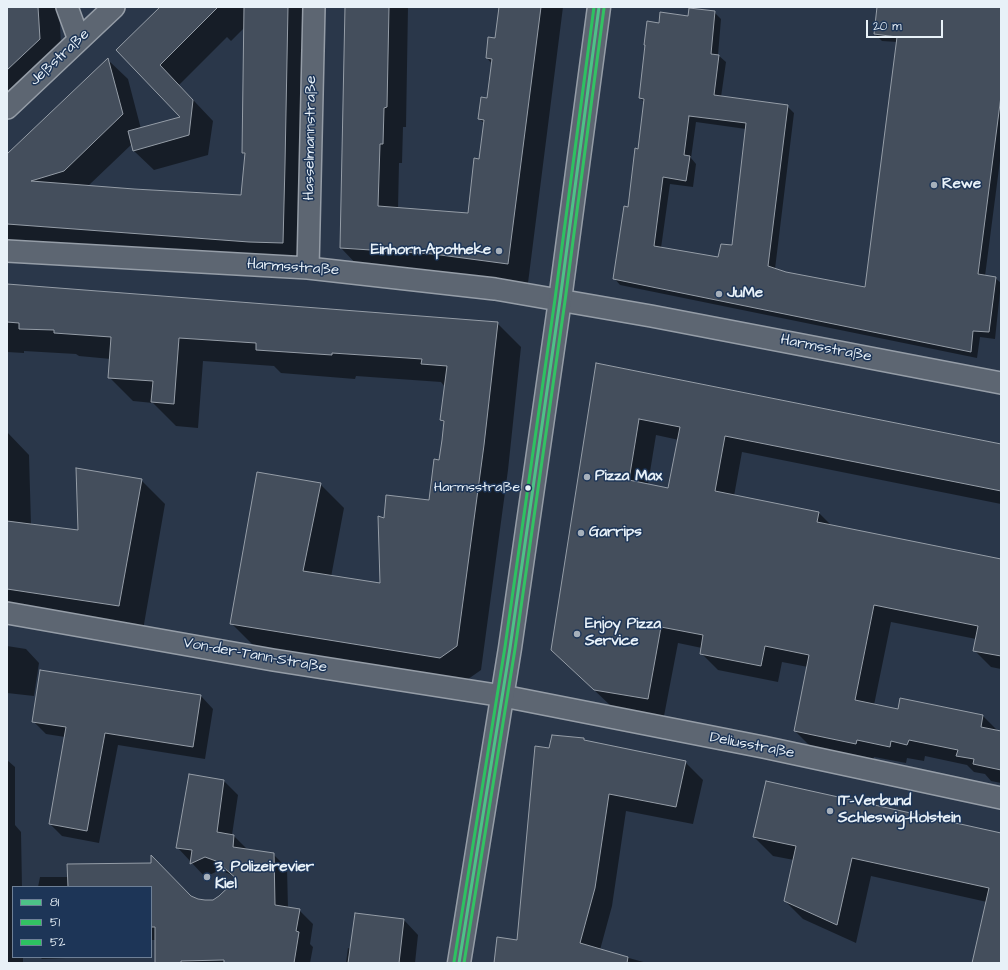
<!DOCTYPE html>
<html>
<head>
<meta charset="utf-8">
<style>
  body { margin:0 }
  #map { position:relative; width:1008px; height:970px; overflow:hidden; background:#2a374a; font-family:"Architects Daughter",sans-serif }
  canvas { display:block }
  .frame { position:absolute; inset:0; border:8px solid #e8f1f8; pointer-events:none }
  .legend { position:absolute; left:12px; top:886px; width:140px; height:72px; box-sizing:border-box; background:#1d3557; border:1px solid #6e8097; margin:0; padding:5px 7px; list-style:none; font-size:12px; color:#e8f1f8 }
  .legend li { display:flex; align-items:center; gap:8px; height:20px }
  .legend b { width:20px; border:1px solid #6e8097 }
  .scale { position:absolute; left:866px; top:20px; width:77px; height:18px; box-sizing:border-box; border:2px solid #e8f1f8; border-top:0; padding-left:5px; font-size:12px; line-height:14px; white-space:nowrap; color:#e8f1f8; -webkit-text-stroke:3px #1d3557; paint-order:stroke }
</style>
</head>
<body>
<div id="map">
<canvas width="1008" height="970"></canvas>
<div class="frame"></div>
<ul class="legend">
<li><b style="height:5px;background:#4dc287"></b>81</li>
<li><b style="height:5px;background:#33c263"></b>51</li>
<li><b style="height:5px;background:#2dc261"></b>52</li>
</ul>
<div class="scale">20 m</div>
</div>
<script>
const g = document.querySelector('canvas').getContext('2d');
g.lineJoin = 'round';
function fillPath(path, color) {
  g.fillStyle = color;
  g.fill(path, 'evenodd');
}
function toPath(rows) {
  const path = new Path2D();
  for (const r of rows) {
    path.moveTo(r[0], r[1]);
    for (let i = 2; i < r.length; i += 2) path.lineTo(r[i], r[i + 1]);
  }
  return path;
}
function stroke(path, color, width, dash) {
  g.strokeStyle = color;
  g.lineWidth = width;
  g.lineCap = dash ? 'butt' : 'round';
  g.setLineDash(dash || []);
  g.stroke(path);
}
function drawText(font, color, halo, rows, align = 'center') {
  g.font = font + ' "Architects Daughter",sans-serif';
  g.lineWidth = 3;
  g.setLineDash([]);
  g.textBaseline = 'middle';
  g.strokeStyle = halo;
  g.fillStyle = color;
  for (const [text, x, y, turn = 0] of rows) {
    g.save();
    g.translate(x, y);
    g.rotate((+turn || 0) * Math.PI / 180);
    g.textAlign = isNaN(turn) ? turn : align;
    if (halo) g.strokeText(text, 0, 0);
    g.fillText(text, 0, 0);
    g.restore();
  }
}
const shadow = toPath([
  [7,7,59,7,62,62,7,113],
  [162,7,308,7,302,263,7,242,7,156,108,60,128,79,141,129,182,118,118,50],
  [245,27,243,153,246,156,242,196,88,186,132,144,134,151,154,170,208,155,213,121,179,85,227,37,231,41],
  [345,7,408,7,406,127,403,127,402,163,399,163,398,209,469,214,480,160,484,123,479,119,488,99,492,64,487,58,496,39,500,7,563,7,528,283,453,274,360,268,341,248],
  [878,7,1001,7,1001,153,985,276,995,278,1001,283,995,339,980,337,977,358,620,285,614,278,628,208,639,150,645,103,640,98,646,46,645,45,660,24,714,12,721,19,718,55,726,62,721,97,787,106,794,113,775,269,785,273,866,288,897,42,882,41,875,34],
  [696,122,746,129,732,246,719,258,661,248,670,184,693,187,696,164,691,158],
  [7,285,497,323,521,347,508,470,481,670,464,682,255,647,231,623,320,484,344,508,331,577,381,585,385,519,430,501,440,461,445,424,441,420,445,387,441,382,356,376,355,379,281,373,274,366,203,361,198,428,176,426,153,403,133,401,109,377,111,359,79,356,76,354,24,351,24,353,7,352],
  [597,365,1001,445,1001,504,742,452,734,496,818,512,832,526,1001,560,1001,669,991,667,974,650,976,639,891,622,874,705,898,710,983,716,998,731,1001,732,1001,783,991,781,985,774,974,772,967,765,925,756,924,761,907,758,906,763,874,757,873,760,812,748,795,731,808,667,782,662,778,682,718,670,701,653,702,648,678,643,664,716,612,707,552,650],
  [656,435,679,440,669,489,648,484],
  [7,432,29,455,31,525,79,531,141,480,165,504,143,630,7,609],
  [7,646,26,649,39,663,34,696,7,693],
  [201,696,213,709,205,759,118,745,99,843,62,836,50,824,65,737,46,734,33,721],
  [584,739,586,741,685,762,703,780,693,824,626,811,612,906,600,950,647,963,496,963,518,941,550,749],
  [7,760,15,767,15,825,21,832,22,887,13,887,13,957,23,957,23,963,7,963],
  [224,781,238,795,232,835,234,836,248,850,273,854,287,868,288,908,299,910,313,924,310,944,313,947,310,963,156,963,156,940,151,940,151,887,38,887,40,877,68,877,68,865,191,896,198,900,213,901,220,897,238,880,232,875,220,870,205,877,177,847],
  [1001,834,1001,963,973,963,987,902,871,876,856,943,803,919,785,901,794,860,773,856,754,837],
  [404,920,418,935,415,963,346,963,348,948,351,949],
  [40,957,89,957,42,959]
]);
const building = toPath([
  [7,7,38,7,40,39,7,70,7,7],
  [160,7,218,7,160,65,193,100,189,135,133,151,128,131,180,117,116,50,160,7],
  [244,7,288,7,285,164,283,243,249,242,7,224,7,154,108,58,123,114,64,171,31,181,134,189,241,195,245,153,242,153,244,7],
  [345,7,389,7,387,107,384,108,383,144,380,144,378,206,468,213,474,158,479,159,484,120,478,119,481,97,487,98,492,59,486,58,488,37,495,38,499,7,541,7,508,264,433,254,340,248,345,7],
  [877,7,1001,7,1001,96,978,274,996,277,989,332,973,331,971,352,613,279,624,206,628,207,635,148,638,149,644,99,639,98,645,45,644,45,647,21,659,23,660,12,688,16,689,8,715,11,711,54,719,55,714,95,788,105,768,266,786,272,865,287,897,37,874,34,877,7],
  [689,116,746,123,732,245,721,244,718,257,654,246,663,177,686,181,690,156,684,155,689,116],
  [7,284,498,322,484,445,457,646,440,658,230,624,257,472,321,483,303,571,380,583,378,516,384,518,386,495,429,500,434,459,439,460,442,440,444,421,440,420,447,366,421,364,422,359,332,353,332,355,256,350,256,343,179,338,174,404,151,402,153,381,108,378,111,337,54,333,54,330,19,329,19,323,7,322,7,284],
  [596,363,1001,444,1001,491,725,436,715,491,819,512,817,522,1001,559,1001,656,973,651,978,626,874,605,855,700,898,709,900,698,983,715,981,727,1001,731,1001,770,973,764,974,759,956,756,958,750,909,740,907,745,891,741,890,747,857,740,856,744,794,731,809,655,765,646,761,666,700,654,703,635,661,627,648,699,594,690,551,650,596,363],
  [639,419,680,427,668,488,629,480,639,419],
  [76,468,142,479,119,606,7,589,7,521,78,530,76,468],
  [40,670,201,695,193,747,105,733,87,831,49,824,66,727,32,722,40,670],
  [552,735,584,738,584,740,686,761,676,807,609,794,595,888,580,943,628,957,627,963,494,963,497,937,517,940,535,746,549,748,552,735],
  [189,774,224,780,217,832,234,835,233,847,274,853,275,905,300,909,296,931,299,932,294,963,224,963,224,960,181,961,181,963,155,963,155,927,151,927,151,887,68,887,67,864,151,863,151,855,191,896,198,899,205,900,213,900,219,896,237,879,216,861,205,857,190,864,192,850,176,848,189,774],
  [766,781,1001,833,1001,963,972,963,989,888,852,858,837,925,784,901,796,846,753,837,766,781],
  [355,913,404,919,399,963,348,963,355,913]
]);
const street = toPath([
  [67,7,79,40],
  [7,108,114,7],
  [7,251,308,268,495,289,651,316,1001,383],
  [308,268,314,7],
  [7,613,273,660,503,696,763,747,1001,798]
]);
const secondary = toPath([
  [459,963,510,648,560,300,599,7]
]);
const bus1 = toPath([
  [459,963,510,648,560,300,599,7]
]);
const bus2 = toPath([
  [464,963,515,649,565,301,604,8]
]);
const bus3 = toPath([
  [454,962,505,647,555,299,594,7]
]);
const markers = [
  [934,185,4,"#a6b0bb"],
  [499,251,4,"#a6b0bb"],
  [719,294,4,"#a6b0bb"],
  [587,477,4,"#a6b0bb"],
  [528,488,3.5,"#e8f1f8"],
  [581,533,4,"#a6b0bb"],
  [577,634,4,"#a6b0bb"],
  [830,811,4,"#a6b0bb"],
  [207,877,4,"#a6b0bb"]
];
const busNames = [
  ["Harmsstraße",520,488]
];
const streetNames = [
  ["Jeßstraße",60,58,-43],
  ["Hasselmannstraße",311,138,-89],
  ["Harmsstraße",293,268,4],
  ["Harmsstraße",826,349,11],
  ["Von-der-Tann-Straße",255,656,10],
  ["Deliusstraße",752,746,11]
];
const poiNames = [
  ["Rewe",942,185],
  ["Einhorn-Apotheke",491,251,"right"],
  ["JuMe",727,294],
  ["Pizza Max",595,477],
  ["Garrips",589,533],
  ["Enjoy Pizza",585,625],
  ["Service",585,642],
  ["IT-Verbund",838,802],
  ["Schleswig-Holstein",838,819],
  ["3. Polizeirevier",215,868],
  ["Kiel",215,885]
];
fillPath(shadow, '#0007');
fillPath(building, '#444e5c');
stroke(building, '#959da7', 1);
stroke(street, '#959da7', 24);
stroke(secondary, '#959da7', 25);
stroke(street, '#5d6672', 21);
stroke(secondary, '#5d6672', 22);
stroke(bus1, '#4dc287', 3);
stroke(bus2, '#33c263', 3);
stroke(bus3, '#2dc261', 3);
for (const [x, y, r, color] of markers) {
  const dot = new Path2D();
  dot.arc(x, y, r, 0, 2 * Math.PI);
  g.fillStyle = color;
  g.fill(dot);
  stroke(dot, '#1d3557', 1.5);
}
drawText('14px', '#e8f1f8', '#1d3557', busNames, 'right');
drawText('15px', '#e8f1f8', '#1d3557', streetNames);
drawText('bold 15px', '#e8f1f8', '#1d3557', poiNames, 'left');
</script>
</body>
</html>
